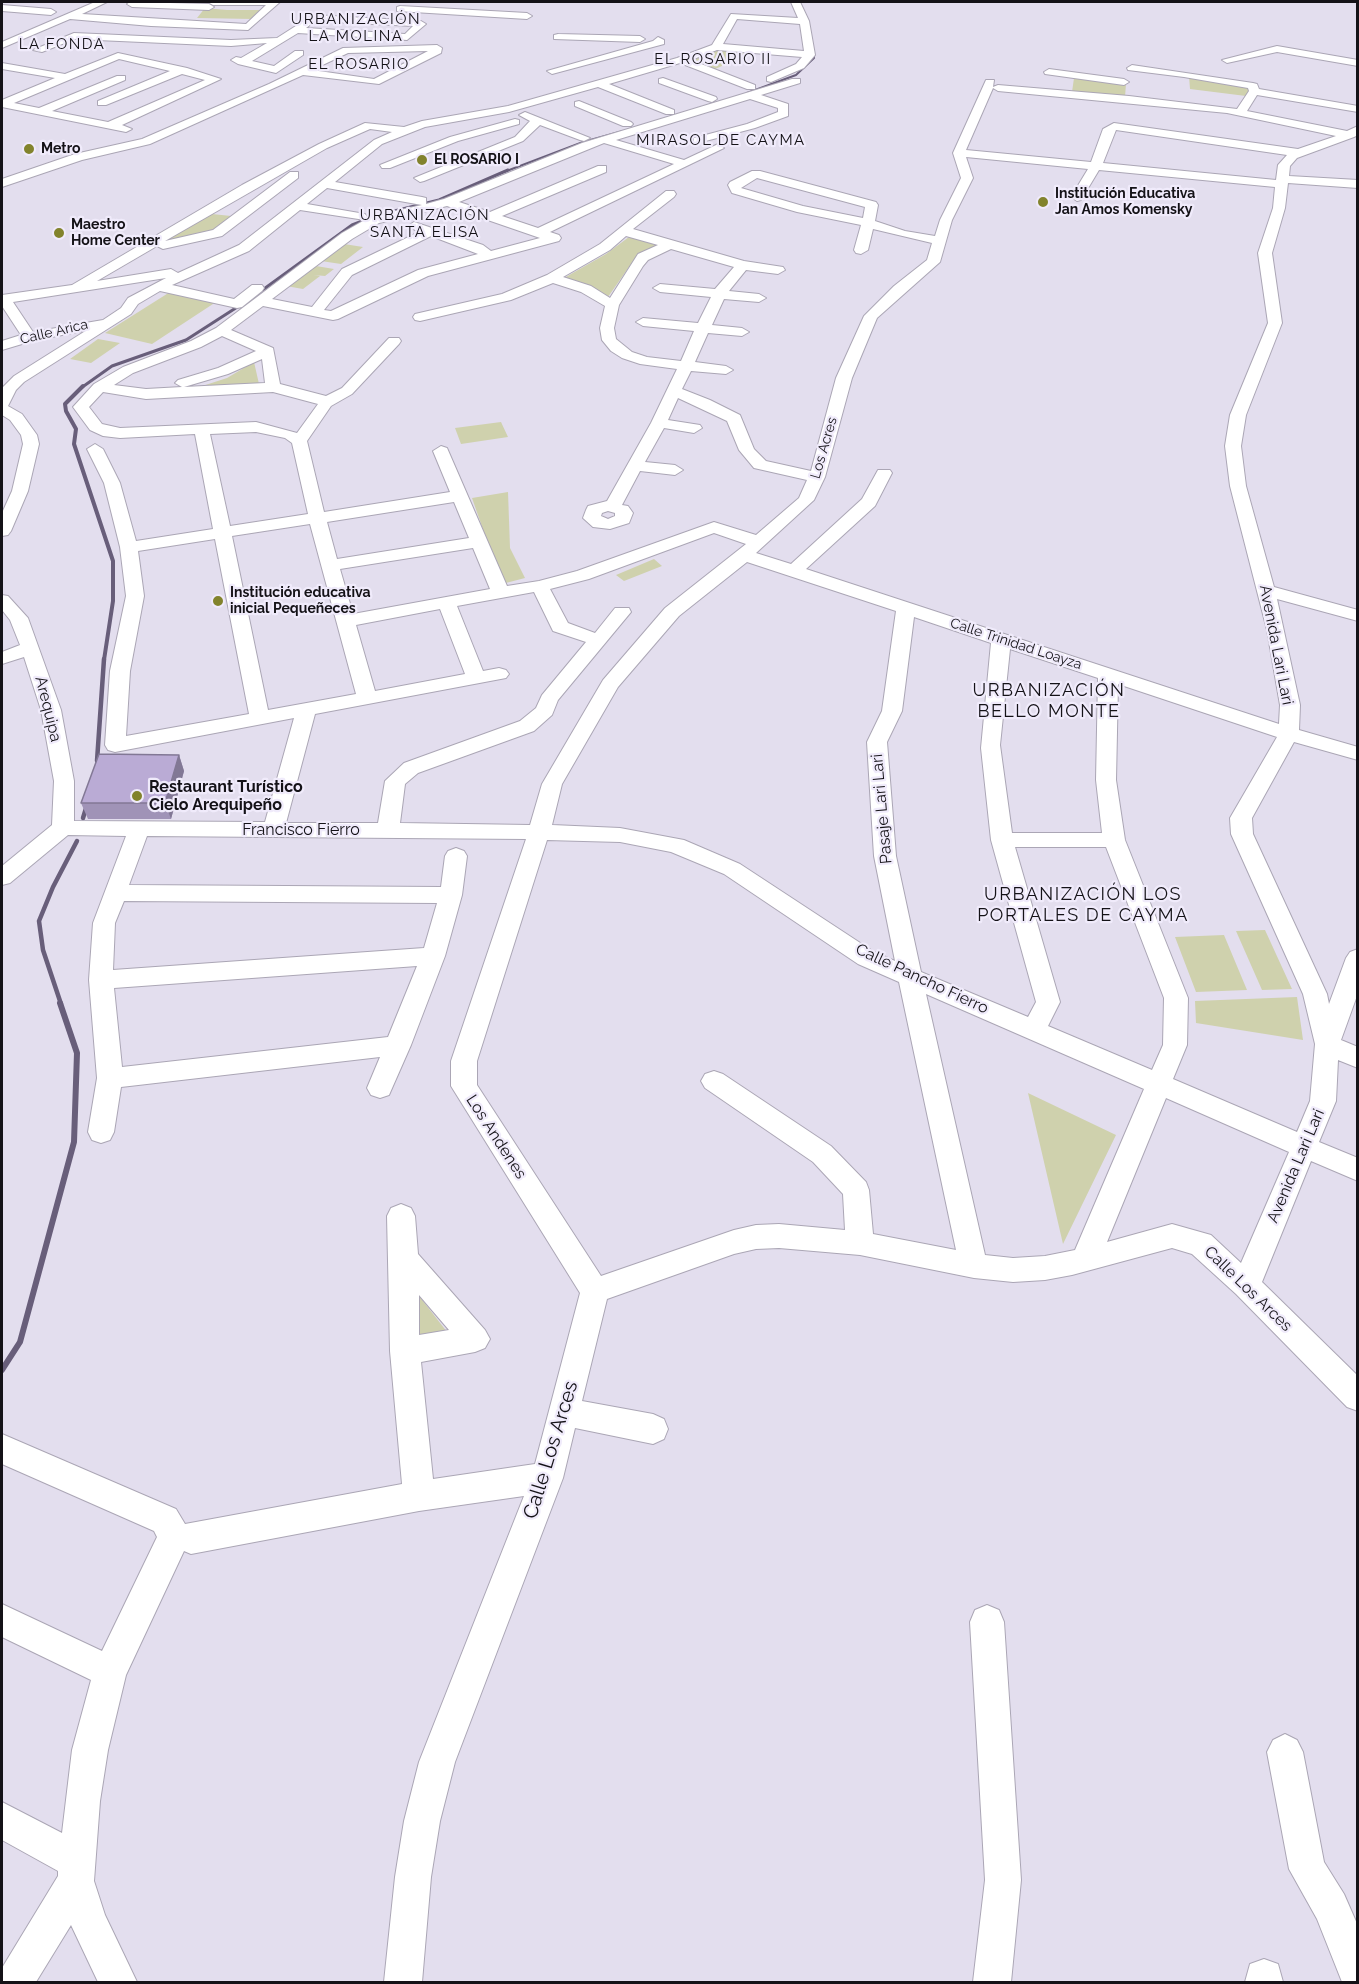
<!DOCTYPE html>
<html>
<head>
<meta charset="utf-8">
<style>
  body { margin:0 }
  #map { position:relative; width:1359px; height:1984px; overflow:hidden; background:#e3deee; font-family:Raleway,sans-serif }
  canvas { display:block }
  .frame { position:absolute; inset:0; border:3px solid #141217; pointer-events:none }
</style>
</head>
<body>
<div id="map">
<canvas width="1359" height="1984"></canvas>
<div class="frame"></div>
</div>
<script>
const g = document.querySelector('canvas').getContext('2d');
g.lineJoin = 'round';
function fillPath(path, color) {
  g.fillStyle = color;
  g.fill(path, 'evenodd');
}
function toPath(rows) {
  const path = new Path2D();
  for (const r of rows) {
    path.moveTo(r[0], r[1]);
    for (let i = 2; i < r.length; i += 2) path.lineTo(r[i], r[i + 1]);
  }
  return path;
}
function stroke(path, color, width, dash) {
  g.strokeStyle = color;
  g.lineWidth = width;
  g.lineCap = dash ? 'butt' : 'round';
  g.setLineDash(dash || []);
  g.stroke(path);
}
function drawText(font, color, halo, rows, align = 'center') {
  g.font = font + ' Raleway,sans-serif';
  g.lineWidth = 4.5;
  g.setLineDash([]);
  g.textBaseline = 'middle';
  g.strokeStyle = halo;
  g.fillStyle = color;
  for (const [text, x, y, turn = 0] of rows) {
    g.save();
    g.translate(x, y);
    g.rotate((+turn || 0) * Math.PI / 180);
    g.textAlign = isNaN(turn) ? turn : align;
    if (halo) g.strokeText(text, 0, 0);
    g.fillText(text, 0, 0);
    g.restore();
  }
}
const green = toPath([
  [205,8,227,10,261,10,253,19,197,18],
  [714,49,752,52,711,71,685,61],
  [1189,76,1249,87,1250,89,1246,96,1190,89],
  [1074,78,1126,84,1125,97,1072,92],
  [212,214,231,216,211,232,155,245],
  [629,237,660,246,638,254,608,297,564,278,606,254],
  [344,244,363,247,341,264,321,261],
  [316,266,334,269,325,276,314,275,320,276,303,289,286,286],
  [170,292,216,302,152,344,105,333],
  [98,339,120,343,91,363,70,359],
  [254,362,259,384,187,391,227,378],
  [501,422,508,437,461,444,455,428],
  [508,492,510,548,525,578,502,584,472,498],
  [654,559,662,566,624,581,616,575],
  [1265,930,1292,989,1262,990,1236,931],
  [1224,935,1247,990,1196,992,1175,937],
  [1297,997,1303,1040,1196,1023,1195,1001],
  [1028,1093,1116,1135,1063,1244],
  [405,1278,451,1337,411,1344]
]);
const streamFar4 = toPath([
  [747,93,796,75,814,58,814,51],
  [504,172,583,142,623,131]
]);
const streamFar3 = toPath([
  [257,294,352,225,378,215,439,200,508,170],
  [81,388,112,366,186,340,242,304]
]);
const streamFar2 = toPath([
  [83,386,65,404,66,411,76,429,74,444,113,561,113,601,104,660]
]);
const streamFar1 = toPath([
  [97,761,104,659],
  [83,818,87,805],
  [61,1004,43,950,39,921,53,887,77,841]
]);
const stream = toPath([
  [2,1370,20,1342,74,1142,77,1053,60,1003]
]);
const minor = toPath([
  [95,2,107,2,82,14,246,24,266,5,213,5,208,2,280,2,248,30,151,26,70,19,2,48,2,42,95,2],
  [130,2,209,4,214,7,209,10,132,7,127,4,130,2],
  [791,2,800,2,809,21,815,55,804,68,771,82,767,81,767,77,796,64,802,57,717,50,691,60,755,85,755,89,747,89,680,63,609,84,674,110,674,114,666,114,598,87,509,112,425,127,382,144,335,182,422,197,426,198,426,204,444,199,582,143,792,79,800,79,800,83,761,95,788,104,788,116,755,128,698,143,694,142,694,138,747,124,778,112,778,108,750,99,616,140,684,160,714,146,718,144,724,148,550,232,559,235,561,238,559,241,428,276,338,319,333,320,263,306,231,330,273,348,280,384,326,396,342,388,389,338,399,338,401,341,399,344,352,394,331,406,307,441,324,512,450,492,433,451,441,446,447,448,507,586,539,581,577,571,714,522,756,535,799,498,807,480,754,468,739,450,727,421,678,398,668,420,700,425,702,428,694,433,664,428,645,462,675,465,683,470,675,475,640,471,622,505,628,506,633,513,629,523,610,529,593,527,583,518,586,510,588,506,607,501,651,423,677,369,640,364,622,358,611,351,602,340,600,328,605,306,581,292,553,283,511,300,420,321,415,320,413,317,415,314,502,294,547,275,600,244,666,191,674,191,676,194,674,197,633,229,744,261,783,267,785,270,778,274,746,270,729,291,759,294,766,298,759,302,724,299,712,325,742,328,749,332,742,336,708,333,695,362,726,366,733,370,726,374,691,371,682,389,710,400,740,415,754,449,766,461,811,471,836,378,864,316,894,286,927,260,932,243,873,229,868,250,861,254,856,253,854,250,861,225,797,212,732,193,728,185,730,182,752,171,760,171,876,202,878,205,875,221,905,231,935,236,940,220,961,178,953,153,986,80,994,80,993,87,998,85,1129,96,1237,109,1249,91,1248,88,1184,77,1128,70,1127,68,1132,65,1253,83,1257,84,1259,89,1358,106,1358,112,1257,95,1247,111,1347,131,1358,126,1358,135,1354,137,1297,158,1290,166,1289,176,1358,180,1358,188,1288,183,1285,208,1272,253,1282,323,1246,415,1241,446,1246,486,1274,587,1358,610,1358,621,1277,599,1300,705,1299,730,1358,747,1358,760,1294,742,1252,818,1253,834,1327,994,1329,1004,1346,958,1350,952,1358,949,1358,993,1341,1040,1358,1047,1358,1068,1338,1060,1336,1101,1319,1142,1358,1158,1358,1181,1311,1161,1262,1282,1358,1376,1358,1411,1347,1407,1236,1294,1192,1254,1172,1248,1072,1275,1045,1280,1013,1282,974,1278,860,1255,779,1248,756,1249,734,1254,607,1299,582,1401,653,1414,664,1419,668,1429,664,1439,653,1444,575,1428,563,1478,455,1762,440,1821,431,1877,422,1982,384,1982,395,1877,404,1821,419,1762,524,1496,419,1511,191,1554,184,1551,126,1675,108,1750,100,1801,94,1881,105,1915,137,1982,98,1982,71,1925,36,1982,2,1982,2,1968,58,1876,58,1871,2,1840,2,1802,62,1833,72,1750,91,1680,2,1637,2,1604,102,1651,157,1537,154,1531,2,1464,2,1434,176,1509,185,1524,402,1484,390,1351,387,1216,391,1208,401,1204,411,1208,415,1216,418,1254,485,1330,490,1339,485,1348,475,1352,421,1362,433,1479,535,1464,580,1293,451,1086,451,1061,526,839,147,836,129,885,441,887,445,856,448,851,456,848,464,851,467,856,462,895,445,956,411,1045,389,1095,380,1098,371,1095,367,1088,380,1057,121,1087,114,1132,110,1140,101,1143,92,1140,88,1132,97,1078,89,980,93,923,126,836,68,835,10,883,2,885,2,866,52,825,54,781,41,710,24,657,2,664,2,652,20,645,10,620,2,610,2,595,8,596,28,618,61,710,74,781,74,821,265,822,294,718,115,752,108,750,105,745,110,671,126,596,120,547,104,483,87,449,95,444,103,449,120,483,136,541,213,529,195,434,120,438,103,436,90,430,73,407,94,384,123,367,191,341,216,328,342,233,370,217,422,205,327,188,307,204,365,214,367,217,365,220,300,210,249,251,172,285,234,299,252,285,262,285,264,288,262,291,242,307,237,308,160,291,138,304,131,314,24,382,16,390,8,406,22,414,37,435,39,444,28,491,11,531,8,535,2,536,2,513,12,491,23,444,21,435,10,420,2,415,2,388,14,376,87,330,32,341,2,350,2,341,21,335,2,306,2,295,72,285,242,185,319,144,365,123,404,127,422,121,508,106,677,58,712,45,731,14,798,18,791,2],
  [737,19,800,24,804,51,723,44,737,19],
  [993,88,998,91,1227,113,1336,136,1298,149,1114,123,1103,129,1091,162,966,150,993,88],
  [370,129,392,132,374,140,239,245,178,273,171,269,97,281,157,246,163,249,222,236,298,178,298,172,290,172,213,230,165,241,327,148,370,129],
  [1116,130,1287,155,1278,165,1276,180,1103,163,1116,130],
  [604,143,674,164,538,228,502,216,606,172,606,166,598,166,490,212,459,202,604,143],
  [966,157,1088,169,1071,197,1077,201,1081,200,1099,170,1275,187,1273,208,1258,253,1268,323,1230,415,1225,446,1230,486,1267,630,1280,705,1279,724,806,569,875,506,892,473,890,470,878,470,862,499,791,564,756,553,814,500,825,477,852,378,877,318,940,262,952,220,973,178,966,157],
  [757,178,865,207,863,218,803,206,741,188,757,178],
  [447,206,540,238,491,251,483,245,414,222,408,226,419,232,342,269,312,307,272,299,352,239,379,223,447,206],
  [431,236,478,254,418,270,331,311,324,310,352,275,431,236],
  [626,236,658,245,638,254,610,298,591,286,563,277,610,250,626,236],
  [671,249,734,267,715,289,660,284,653,288,660,292,711,297,698,323,643,318,636,322,643,326,694,331,681,361,647,357,632,352,616,339,614,328,619,305,643,266,648,260,671,249],
  [166,278,128,298,121,308,103,320,33,332,13,302,166,278],
  [222,336,256,351,218,368,178,380,175,383,182,387,146,389,114,385,133,373,201,347,222,336],
  [262,359,265,383,184,387,228,374,262,359],
  [103,392,146,399,273,392,318,404,297,433,256,422,120,428,102,424,89,407,103,392],
  [256,432,285,438,292,443,308,514,230,526,210,434,256,432],
  [454,502,469,538,337,559,327,522,454,502],
  [608,511,615,513,615,516,608,519,601,516,602,513,608,511],
  [310,524,356,694,268,710,232,536,310,524],
  [714,533,746,544,665,608,603,680,542,784,530,825,400,823,405,784,418,773,534,731,552,715,558,700,631,612,629,608,615,608,595,633,568,623,550,589,589,579,714,533],
  [215,539,249,714,126,736,130,671,144,596,138,551,215,539],
  [473,548,490,589,353,614,340,569,473,548],
  [747,562,896,611,882,711,867,742,874,856,895,961,874,952,740,864,684,840,620,828,552,825,562,784,618,687,679,616,747,562],
  [534,592,553,631,586,642,542,695,536,708,520,721,404,763,385,781,378,823,286,823,315,714,506,678,509,674,506,670,499,668,483,671,457,606,534,592],
  [440,609,465,674,375,691,356,625,440,609],
  [914,617,991,643,981,748,991,840,1036,1002,1028,1017,921,972,896,856,887,742,902,711,914,617],
  [1010,649,1098,678,1096,780,1102,833,1012,833,1000,745,1010,649],
  [1118,684,1277,737,1230,818,1231,834,1303,994,1315,1044,1310,1101,1297,1132,1173,1079,1187,1045,1188,998,1125,840,1116,780,1118,684],
  [547,840,620,842,671,852,724,874,858,964,899,982,956,1250,873,1234,869,1190,866,1182,831,1146,723,1074,714,1071,705,1074,701,1081,705,1088,813,1162,843,1194,845,1230,779,1224,756,1225,734,1230,601,1276,477,1085,477,1061,547,840],
  [1015,847,1106,847,1164,998,1163,1045,1152,1070,1048,1026,1060,1002,1015,847],
  [124,901,437,903,424,948,113,970,115,923,124,901],
  [417,966,388,1037,122,1067,114,988,417,966],
  [926,994,1144,1089,1075,1250,1045,1256,1013,1258,985,1255,926,994],
  [1166,1098,1289,1152,1241,1263,1211,1235,1172,1224,1107,1242,1166,1098],
  [419,1295,449,1330,419,1335,419,1295],
  [2,5,51,9,56,12,51,15,2,11,2,5],
  [400,6,527,13,532,16,527,19,397,11,397,7,400,6],
  [313,15,421,21,426,24,407,40,298,33,252,61,274,66,295,51,303,51,303,55,276,73,238,64,231,60,236,57,241,58,267,43,231,46,75,39,42,52,33,50,74,33,231,40,277,38,313,15],
  [315,21,413,26,405,34,306,28,315,21],
  [558,34,640,36,645,39,640,42,554,39,554,35,558,34],
  [658,37,664,40,664,44,552,74,547,71,653,41,658,37],
  [437,45,442,48,441,53,379,84,303,75,150,144,82,160,2,187,2,179,75,154,142,139,269,84,343,48,437,45],
  [428,51,374,79,312,70,348,53,428,51],
  [1277,46,1358,60,1358,66,1277,52,1227,63,1222,60,1277,46],
  [118,53,187,68,221,79,122,125,132,129,126,132,2,107,2,100,55,78,2,69,2,63,65,74,118,53],
  [119,59,170,71,98,101,98,105,106,105,182,74,205,80,108,122,52,111,125,80,125,76,117,76,39,108,14,103,119,59],
  [1049,69,1124,79,1129,82,1124,85,1045,74,1044,72,1049,69],
  [663,78,716,97,717,99,712,102,708,101,659,83,659,79,663,78],
  [579,101,631,122,633,124,631,126,623,126,575,106,575,102,579,101],
  [525,112,590,138,584,141,580,140,540,125,523,141,424,181,420,182,414,178,515,137,530,121,519,115,525,112],
  [515,119,519,120,519,124,458,141,390,168,382,168,380,165,450,137,515,119],
  [987,1605,999,1610,1004,1622,1021,1880,1011,1982,973,1982,985,1880,970,1622,975,1610,987,1605],
  [1285,1734,1297,1740,1303,1752,1324,1862,1344,1894,1358,1926,1358,1982,1342,1982,1317,1919,1289,1869,1267,1752,1273,1740,1285,1734],
  [1264,1959,1278,1964,1283,1982,1245,1982,1250,1964,1264,1959]
]);
const wall = toPath([
  [179,755,184,771,171,819,88,819,81,803]
]);
const shadedWall = toPath([
  [179,755,184,771,171,819,165,803]
]);
const building = toPath([
  [99,754,179,755,165,803,81,803,99,754]
]);
const markers = [
  [29,149,6,"#82832c"],
  [422,160,6,"#82832c"],
  [1043,202,6,"#82832c"],
  [59,233,6,"#82832c"],
  [218,601,6,"#82832c"],
  [137,796,6,"#82832c"]
];
const farPoinames = [
  ["Metro",41,149],
  ["El ROSARIO I",434,160],
  ["Institución Educativa",1055,194],
  ["Jan Amos Komensky",1055,210],
  ["Maestro",71,225],
  ["Home Center",71,241],
  ["Institución educativa",230,593],
  ["inicial Pequeñeces",230,609]
];
const farStreetnames = [
  ["Calle Arica",54,332,-13],
  ["Los Acres",824,448,-74],
  ["Calle Trinidad Loayza",1016,644,18]
];
const farNeighbourhoodnames = [
  ["URBANIZACIÓN",356,19],
  ["LA MOLINA",356,36],
  ["LA FONDA",62,44],
  ["EL ROSARIO II",713,59],
  ["EL ROSARIO",359,64],
  ["MIRASOL DE CAYMA",721,140],
  ["URBANIZACIÓN",425,215],
  ["SANTA ELISA",425,232]
];
const streetNames = [
  ["Avenida Lari Lari",1276,645,79],
  ["Arequipa",48,709,76],
  ["Pasaje Lari Lari",882,809,-95],
  ["Francisco Fierro",301,830],
  ["Calle Pancho Fierro",922,979,25],
  ["Los Andenes",496,1137,57],
  ["Avenida Lari Lari",1296,1166,-67],
  ["Calle Los Arces",1248,1289,44]
];
const poiNames = [
  ["Restaurant Turístico",149,787],
  ["Cielo Arequipeño",149,805]
];
const neighbourhoodNames = [
  ["URBANIZACIÓN",1049,691],
  ["BELLO MONTE",1049,712],
  ["URBANIZACIÓN LOS",1083,895],
  ["PORTALES DE CAYMA",1083,916]
];
const nearStreetnames = [
  ["Calle Los Arces",551,1450,-73]
];
fillPath(green, '#cfd1ad');
stroke(streamFar4, '#685e7a', 2);
stroke(streamFar3, '#685e7a', 3);
stroke(streamFar2, '#685e7a', 4);
stroke(streamFar1, '#685e7a', 4.5);
stroke(stream, '#685e7a', 6);
stroke(minor, '#aba6b5', 2);
fillPath(minor, '#fff');
fillPath(wall, '#a093b7');
fillPath(shadedWall, '#827895');
fillPath(building, '#baabd5');
stroke(building, '#827895', 1.5);
for (const [x, y, r, color] of markers) {
  const dot = new Path2D();
  dot.arc(x, y, r, 0, 2 * Math.PI);
  g.fillStyle = color;
  g.fill(dot);
  stroke(dot, '#f0ebfb', 2);
}
drawText('bold 14px', '#141217', '#f0ebfb', farPoinames, 'left');
drawText('14px', '#141217', '#f0ebfb', farStreetnames);
g.letterSpacing = '1.5px';
drawText('15px', '#141217', '#f0ebfb', farNeighbourhoodnames);
g.letterSpacing = '0px';
drawText('16px', '#141217', '#f0ebfb', streetNames);
drawText('bold 16px', '#141217', '#f0ebfb', poiNames, 'left');
g.letterSpacing = '1.5px';
drawText('18px', '#141217', '#f0ebfb', neighbourhoodNames);
g.letterSpacing = '0px';
drawText('20px', '#141217', '#f0ebfb', nearStreetnames);
</script>
</body>
</html>
